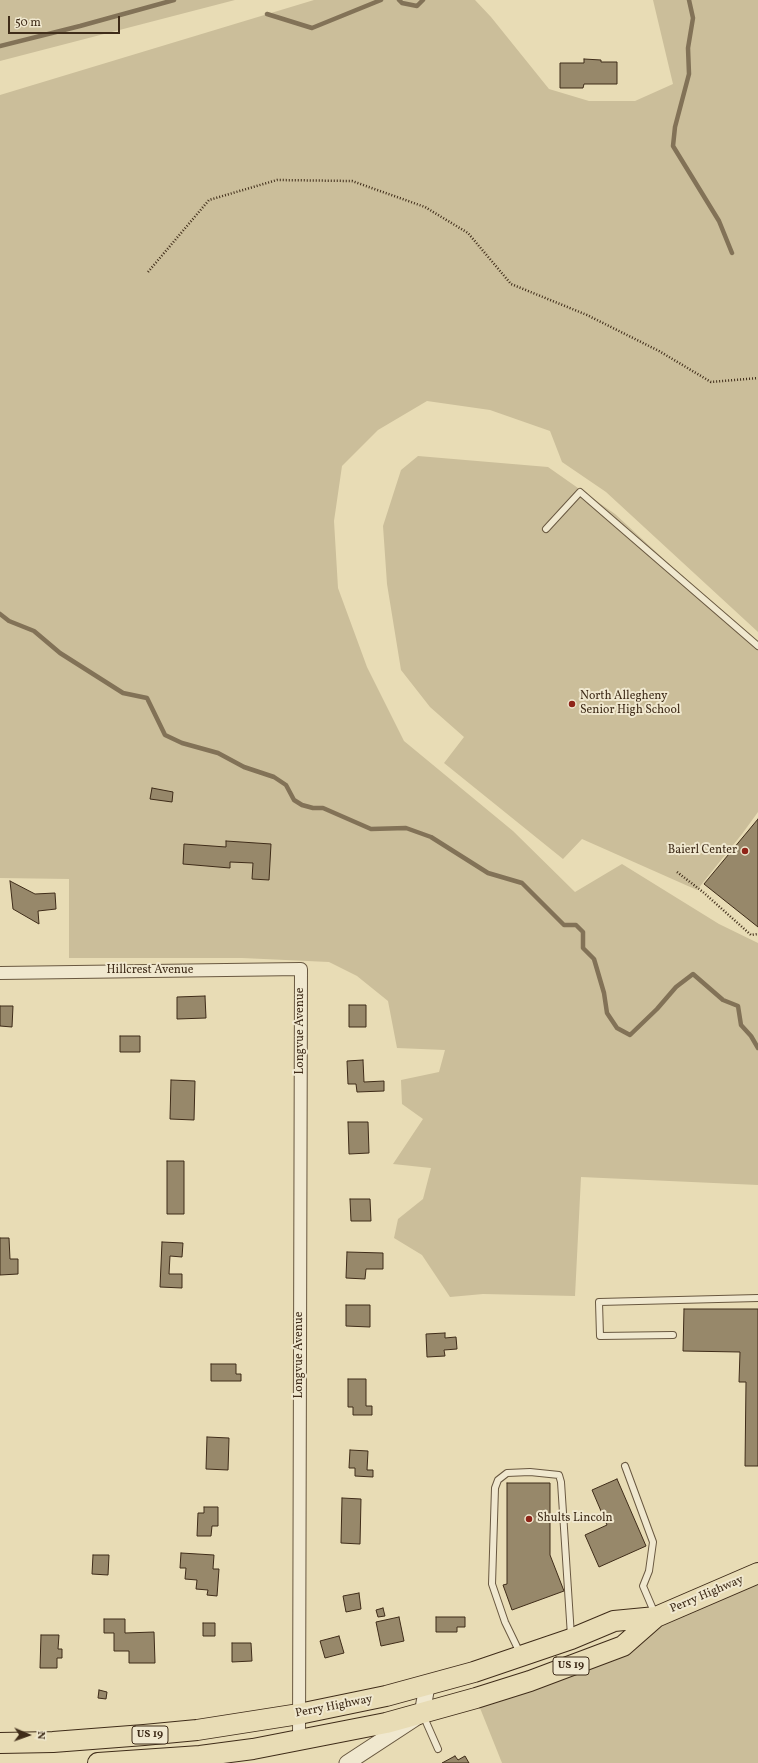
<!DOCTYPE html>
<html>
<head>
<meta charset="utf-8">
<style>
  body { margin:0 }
  #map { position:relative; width:758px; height:1763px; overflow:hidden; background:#e8dcb5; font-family:Vollkorn,serif }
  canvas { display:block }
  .north { position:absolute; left:8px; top:1715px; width:40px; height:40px; -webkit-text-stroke:3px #f0e8cf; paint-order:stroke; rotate:92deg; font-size:11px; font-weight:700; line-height:16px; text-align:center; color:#3f2c19 }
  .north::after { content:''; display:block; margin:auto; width:14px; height:18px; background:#3f2c19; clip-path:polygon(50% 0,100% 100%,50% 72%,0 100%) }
  .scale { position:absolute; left:8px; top:16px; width:112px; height:18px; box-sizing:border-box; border:2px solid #3f2c19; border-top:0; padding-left:5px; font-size:12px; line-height:14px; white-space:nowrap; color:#3f2c19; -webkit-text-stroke:3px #f0e8cf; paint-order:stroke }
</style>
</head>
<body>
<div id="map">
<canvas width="758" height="1763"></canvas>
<div class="north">N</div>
<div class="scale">50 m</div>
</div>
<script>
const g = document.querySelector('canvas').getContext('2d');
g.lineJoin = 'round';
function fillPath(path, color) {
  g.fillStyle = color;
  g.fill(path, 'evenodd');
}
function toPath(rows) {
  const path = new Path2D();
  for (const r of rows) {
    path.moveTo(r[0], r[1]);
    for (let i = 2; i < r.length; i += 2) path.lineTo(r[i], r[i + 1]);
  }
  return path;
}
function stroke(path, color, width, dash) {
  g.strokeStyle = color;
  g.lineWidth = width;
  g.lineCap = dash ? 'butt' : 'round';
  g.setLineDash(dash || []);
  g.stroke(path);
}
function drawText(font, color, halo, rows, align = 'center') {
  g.font = font + ' Vollkorn,serif';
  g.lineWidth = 4;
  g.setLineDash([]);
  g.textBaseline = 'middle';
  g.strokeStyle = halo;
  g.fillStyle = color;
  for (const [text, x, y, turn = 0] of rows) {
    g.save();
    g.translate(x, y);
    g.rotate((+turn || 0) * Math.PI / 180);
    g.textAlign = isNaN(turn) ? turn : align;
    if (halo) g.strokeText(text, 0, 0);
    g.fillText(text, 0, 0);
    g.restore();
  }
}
const green = toPath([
  [0,0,235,0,0,61],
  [314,0,475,0,491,17,549,89,589,101,635,101,673,84,653,0,758,0,758,632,606,492,562,462,550,431,490,410,427,401,378,430,342,466,334,521,338,588,367,667,404,741,513,831,575,892,622,864,719,924,758,943,758,1185,581,1177,575,1296,483,1294,450,1297,422,1255,394,1238,398,1219,423,1199,431,1168,393,1164,423,1119,402,1104,401,1080,439,1072,445,1050,397,1048,388,1001,357,976,329,962,242,958,69,958,69,879,0,878,0,95],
  [418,456,548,467,615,514,758,646,758,812,742,834,697,890,582,839,563,859,444,763,464,737,430,707,401,670,387,584,383,526,401,470],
  [758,1573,758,1763,502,1763,476,1698,530,1681]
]);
const stream = toPath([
  [399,0,402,3,417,6,423,0],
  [689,0,693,18,688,48,689,74,675,127,673,146,719,221,732,253],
  [267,14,312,28,381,0],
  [0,46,80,26,174,0],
  [0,614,9,621,34,631,60,653,123,693,147,698,165,735,182,743,218,753,244,767,274,777,286,785,294,800,302,805,313,808,323,808,371,829,406,828,431,837,488,873,522,883,564,925,576,925,583,932,583,948,594,959,604,993,607,1013,617,1028,630,1035,657,1009,676,987,693,974,723,1000,738,1006,741,1025,751,1036,758,1048]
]);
const building = toPath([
  [584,59,601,60,601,62,617,62,617,84,584,84,583,88,560,88,560,63,584,63,584,59],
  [152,788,173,792,172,802,150,799,152,788],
  [758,819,758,927,704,884,758,819],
  [226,841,271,844,269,880,252,879,253,863,230,862,230,868,183,864,184,844,226,847,226,841],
  [10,881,35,894,55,893,56,909,38,911,39,924,13,909,10,881],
  [205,996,206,1018,177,1019,177,997,205,996],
  [349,1005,366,1005,366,1027,349,1027,349,1005],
  [0,1006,13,1006,12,1027,0,1026,0,1006],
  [120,1036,140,1036,140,1052,120,1052,120,1036],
  [363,1060,364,1082,384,1081,384,1091,357,1092,356,1084,348,1084,347,1061,363,1060],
  [171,1080,195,1081,194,1120,170,1119,171,1080],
  [348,1122,368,1122,369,1153,349,1154,348,1122],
  [167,1161,184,1161,184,1214,167,1214,167,1161],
  [350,1199,370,1199,371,1221,351,1221,350,1199],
  [0,1238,9,1238,10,1259,18,1259,18,1274,0,1275,0,1238],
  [162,1242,183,1243,182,1257,170,1256,169,1274,182,1274,182,1288,160,1287,162,1242],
  [347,1252,383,1253,383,1269,366,1269,365,1279,346,1278,347,1252],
  [346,1305,370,1305,370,1327,346,1326,346,1305],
  [684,1309,758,1309,758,1466,745,1466,746,1382,739,1382,740,1352,683,1351,684,1309],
  [445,1333,445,1338,456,1337,457,1349,444,1350,445,1356,427,1357,426,1334,445,1333],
  [211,1364,236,1364,236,1374,241,1374,241,1381,211,1381,211,1364],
  [348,1379,366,1379,366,1406,372,1406,372,1415,353,1415,353,1407,348,1407,348,1379],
  [207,1437,229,1438,228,1470,206,1469,207,1437],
  [350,1450,368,1451,367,1470,373,1470,373,1477,355,1476,355,1468,349,1468,350,1450],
  [617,1479,646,1546,599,1567,585,1535,607,1525,592,1490,617,1479],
  [507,1483,550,1483,550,1555,564,1591,512,1610,503,1585,507,1584,507,1483],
  [342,1498,361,1499,360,1544,341,1543,342,1498],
  [204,1507,218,1507,218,1526,212,1526,211,1536,197,1536,198,1513,204,1513,204,1507],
  [181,1553,214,1555,213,1569,219,1569,217,1596,207,1595,208,1590,196,1589,197,1580,185,1579,186,1568,180,1568,181,1553],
  [93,1555,109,1555,108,1575,92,1574,93,1555],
  [359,1593,361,1609,346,1612,343,1596,359,1593],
  [383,1608,385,1616,378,1617,376,1610,383,1608],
  [399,1617,404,1641,381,1646,376,1622,399,1617],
  [436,1617,465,1617,465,1627,457,1627,457,1632,436,1632,436,1617],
  [104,1619,125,1619,125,1633,154,1632,155,1663,129,1663,129,1651,114,1651,114,1633,104,1633,104,1619],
  [203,1623,215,1623,215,1636,203,1636,203,1623],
  [41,1635,59,1635,58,1649,62,1649,62,1658,57,1658,57,1668,40,1668,41,1635],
  [339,1636,344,1653,325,1658,320,1641,339,1636],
  [232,1643,251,1643,252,1661,232,1662,232,1643],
  [99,1690,107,1692,106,1699,98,1698,99,1690],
  [455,1756,458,1760,465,1756,469,1763,442,1763,455,1756]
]);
const path = toPath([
  [148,272,209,200,277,180,352,181,425,207,468,233,511,284,587,315,659,351,711,382,758,378],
  [677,872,703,892,751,935,758,934]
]);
const service = toPath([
  [546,529,580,492,758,646],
  [673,1335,600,1336,599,1302,758,1298],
  [625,1466,653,1542,649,1571,643,1586,655,1614],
  [520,1653,505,1622,492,1584,495,1488,498,1480,507,1473,530,1472,559,1475,561,1482,571,1636],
  [423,1715,438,1749]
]);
const minor = toPath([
  [0,973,301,969,299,1740]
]);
const tertiary = toPath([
  [347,1763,422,1714,427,1686]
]);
const trunk = toPath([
  [0,1743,53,1742,144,1735,197,1730,299,1714,386,1696,474,1672,571,1639,614,1621,656,1617],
  [98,1763,200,1756,253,1749,386,1723,476,1698,530,1681,623,1646,656,1617,758,1573]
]);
const markers = [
  [572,704,4,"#8f2418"],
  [745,851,4,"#8f2418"],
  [529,1519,4,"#8f2418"]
];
const shields = [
  [571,1666,36],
  [150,1735,36]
];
const shieldNames = [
  ["US 19",571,1666],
  ["US 19",150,1735]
];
const poiNames = [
  ["North Allegheny",580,697],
  ["Senior High School",580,711],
  ["Baierl Center",737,851,"right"],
  ["Shults Lincoln",537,1519]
];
const streetNames = [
  ["Hillcrest Avenue",150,971],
  ["Longvue Avenue",301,1031,-90],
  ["Longvue Avenue",300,1355,-90],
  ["Perry Highway",707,1595,-23],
  ["Perry Highway",334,1707,-11]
];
fillPath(green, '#cbbe9a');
stroke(stream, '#827257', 4.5);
fillPath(building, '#97886a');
stroke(building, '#3f2c19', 1);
stroke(service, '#695840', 8);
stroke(minor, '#695840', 14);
stroke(tertiary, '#695840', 17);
stroke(trunk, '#3f2c19', 22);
stroke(path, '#3f2c19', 2.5, [1, 2]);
stroke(service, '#f0e8cf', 6);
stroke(minor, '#f0e8cf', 12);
stroke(tertiary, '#f0e8cf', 15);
stroke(trunk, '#e8dcb5', 20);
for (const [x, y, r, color] of markers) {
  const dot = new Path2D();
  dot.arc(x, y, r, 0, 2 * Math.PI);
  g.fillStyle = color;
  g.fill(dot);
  stroke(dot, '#f0e8cf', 1.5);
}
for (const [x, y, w] of shields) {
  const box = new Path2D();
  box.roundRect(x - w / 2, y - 9, w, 18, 3);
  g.fillStyle = '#f0e8cf';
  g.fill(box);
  stroke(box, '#3f2c19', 1);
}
drawText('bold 11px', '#3f2c19', null, shieldNames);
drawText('12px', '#3f2c19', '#f0e8cf', poiNames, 'left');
drawText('12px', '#3f2c19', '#f0e8cf', streetNames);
</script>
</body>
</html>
